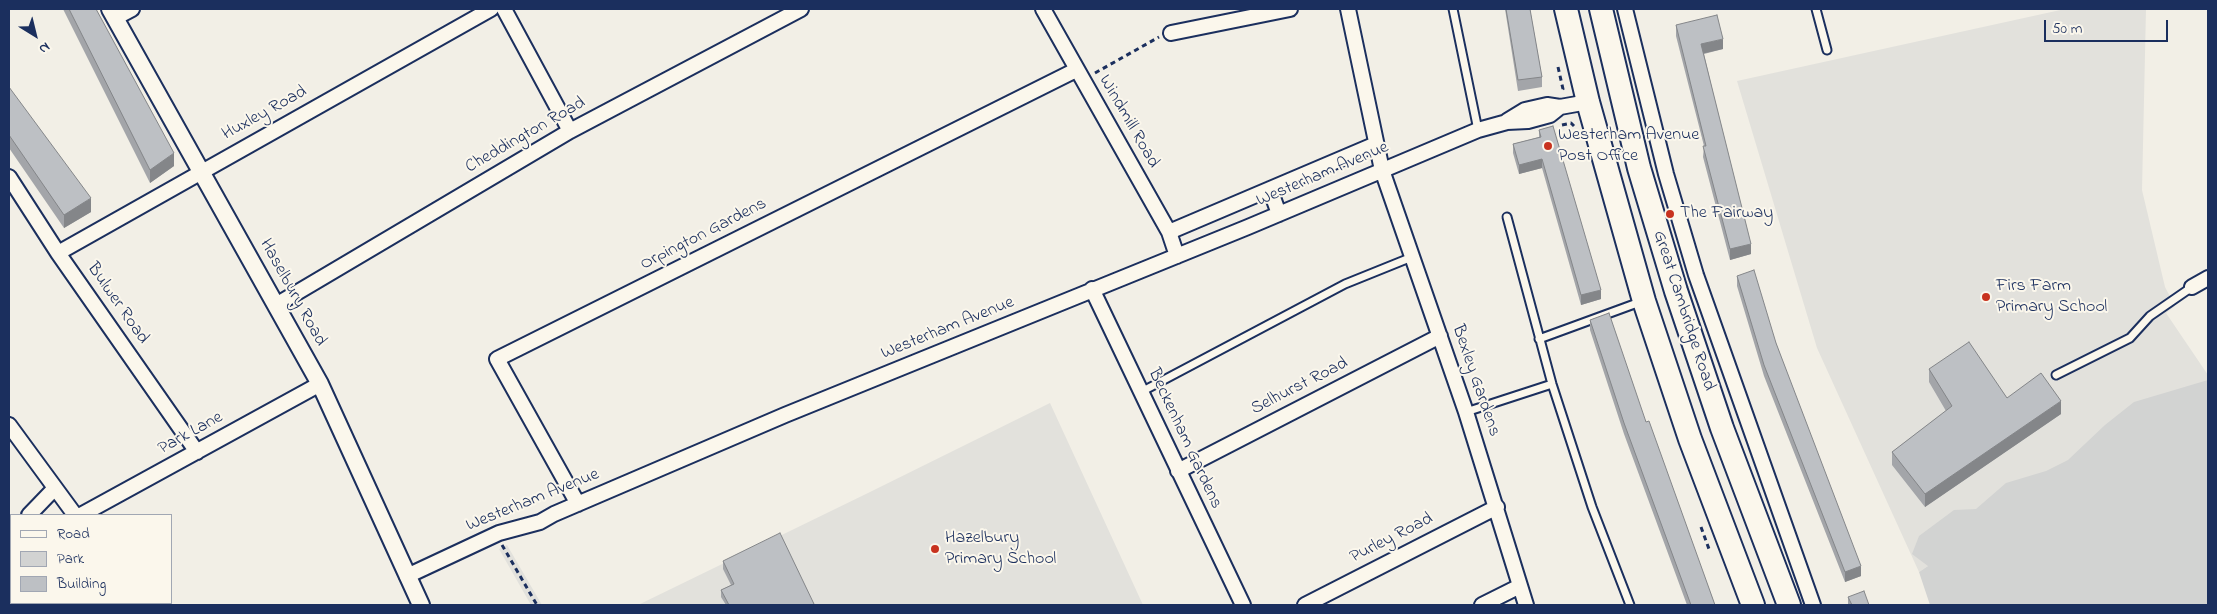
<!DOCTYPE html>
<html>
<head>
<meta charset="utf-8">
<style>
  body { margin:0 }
  #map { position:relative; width:2217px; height:614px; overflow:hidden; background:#f2efe6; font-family:"Indie Flower",sans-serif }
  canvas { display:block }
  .frame { position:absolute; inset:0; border:10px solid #1b2f5e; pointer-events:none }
  .legend { position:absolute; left:10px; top:514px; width:162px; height:90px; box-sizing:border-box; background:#fbf7ec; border:1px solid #a1a7b3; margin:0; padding:6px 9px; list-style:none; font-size:15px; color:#1b2f5e }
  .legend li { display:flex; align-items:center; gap:10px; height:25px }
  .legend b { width:25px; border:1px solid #a1a7b3 }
  .north { position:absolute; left:10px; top:10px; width:50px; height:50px; -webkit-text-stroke:4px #fbf7ec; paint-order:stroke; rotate:144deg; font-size:14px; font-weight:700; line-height:20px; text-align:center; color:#1b2f5e }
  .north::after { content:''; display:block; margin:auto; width:18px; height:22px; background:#1b2f5e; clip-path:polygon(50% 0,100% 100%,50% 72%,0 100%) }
  .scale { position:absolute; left:2044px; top:20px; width:124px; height:22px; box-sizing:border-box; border:2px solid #1b2f5e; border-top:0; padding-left:6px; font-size:15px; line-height:18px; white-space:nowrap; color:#1b2f5e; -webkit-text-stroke:4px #fbf7ec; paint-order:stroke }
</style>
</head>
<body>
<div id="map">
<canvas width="2217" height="614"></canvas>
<div class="frame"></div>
<ul class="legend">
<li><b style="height:6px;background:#fbf7ec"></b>Road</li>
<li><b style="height:14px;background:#d2d3d2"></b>Park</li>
<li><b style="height:14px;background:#bdc0c4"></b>Building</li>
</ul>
<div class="north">N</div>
<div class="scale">50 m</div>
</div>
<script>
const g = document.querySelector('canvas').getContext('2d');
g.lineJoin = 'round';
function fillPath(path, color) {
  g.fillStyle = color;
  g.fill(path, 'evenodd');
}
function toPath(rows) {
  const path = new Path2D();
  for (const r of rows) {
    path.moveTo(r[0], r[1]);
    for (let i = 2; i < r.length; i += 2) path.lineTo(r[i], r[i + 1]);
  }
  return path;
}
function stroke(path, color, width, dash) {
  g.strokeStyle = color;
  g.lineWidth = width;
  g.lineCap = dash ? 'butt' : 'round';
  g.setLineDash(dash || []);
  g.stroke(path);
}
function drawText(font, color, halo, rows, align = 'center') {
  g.font = font + ' "Indie Flower",sans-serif';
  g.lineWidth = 4;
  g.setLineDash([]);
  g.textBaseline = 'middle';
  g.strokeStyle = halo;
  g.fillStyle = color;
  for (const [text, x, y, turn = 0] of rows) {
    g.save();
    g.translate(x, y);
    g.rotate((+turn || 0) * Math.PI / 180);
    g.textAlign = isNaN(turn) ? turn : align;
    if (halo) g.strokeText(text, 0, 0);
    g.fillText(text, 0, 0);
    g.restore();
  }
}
const built = toPath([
  [2065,9,2146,9,2142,190,2165,287,2175,306,2166,313,2208,375,2208,381,1919,572,1817,348,1737,81],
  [1050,403,1143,605,638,605,868,493],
  [507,545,542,605,531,605,499,549]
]);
const green = toPath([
  [2208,380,2208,605,1930,605,1919,572,1928,566,1912,554,1919,536,1954,510,1976,509,2006,483,2046,471,2068,460,2105,425,2134,402]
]);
const path = toPath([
  [1558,67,1563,89,1561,92],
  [1095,73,1159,37],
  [1562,125,1571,123,1574,126],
  [1701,527,1709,549],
  [502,545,537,605]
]);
const service = toPath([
  [1453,9,1478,130],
  [1816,9,1827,50],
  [1507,217,1552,384,1592,507,1630,605],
  [1539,339,1640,302],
  [2056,375,2130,338,2150,316,2192,287],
  [1141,392,1345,284,1412,257],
  [1466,412,1552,384]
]);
const minor = toPath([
  [504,9,570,131],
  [1043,9,1169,232,1177,256],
  [1348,9,1382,170,1466,412,1526,605],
  [1625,9,1666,174,1696,275,1813,605],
  [115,18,132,9],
  [1171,33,1290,9],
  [1507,121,1525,110,1547,105,1560,107,1588,102],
  [9,177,58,253,197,452],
  [1270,189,1279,214],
  [1169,232,1376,144],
  [58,253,491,9],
  [2192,287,2208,278],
  [1092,289,1243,605],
  [276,305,570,131,801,9],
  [9,425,75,515],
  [1178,471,1440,336],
  [578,504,497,359,1076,70],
  [29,515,55,488],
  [81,515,320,384],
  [9,535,11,533],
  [407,576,499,533,540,522,554,514,785,415,1248,227,1478,130,1507,122,1528,121,1550,115,1560,107],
  [125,603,127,605],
  [14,605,17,603],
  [1305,605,1497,507],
  [1482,605,1520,586]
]);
const tertiary = toPath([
  [110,9,320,384,421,605]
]);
const trunk = toPath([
  [1566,9,1588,102,1644,301,1690,439,1753,605],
  [1601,9,1639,168,1676,291,1722,428,1789,605]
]);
const wall = toPath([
  [63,9,96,9,174,166,150,183],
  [1505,9,1530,9,1542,77,1542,87,1518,91],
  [1676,25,1723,49,1704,54,1751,254,1730,260,1703,157,1704,146,1676,36],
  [9,87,91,212,64,228,9,148],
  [1539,130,1601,299,1581,305,1542,168,1519,174,1513,153,1513,144,1539,137],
  [1737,276,1776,343,1861,576,1845,582,1764,376,1737,286],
  [1590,320,1646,422,1715,605,1687,605,1624,434,1590,330],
  [1929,369,2007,398,2061,414,1925,507,1892,465,1892,452,1946,411,1929,382],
  [723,561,814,605,726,605,721,597,721,590,731,585,723,569],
  [1848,597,1869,605,1848,605]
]);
const shadedWall = toPath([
  [1723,39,1723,49,1701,54,1701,44],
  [174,153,174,166,150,183,150,170],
  [1542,159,1542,168,1519,174,1519,165],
  [91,198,91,212,64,228,64,215],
  [1751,244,1751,254,1730,260,1730,249],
  [1601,290,1601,299,1581,305,1581,295],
  [2061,401,2061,414,1925,507,1925,494],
  [1861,566,1861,576,1845,582,1845,572]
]);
const building = toPath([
  [69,9,96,9,102,20,174,153,150,170,69,9],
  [1506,9,1530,9,1542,77,1518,80,1506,9],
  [1717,15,1723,39,1701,44,1751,244,1730,249,1703,146,1706,146,1676,25,1717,15],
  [9,87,91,198,64,215,9,135,9,87],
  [1553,126,1601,290,1581,295,1542,159,1519,165,1513,144,1541,137,1539,130,1553,126],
  [1754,270,1776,343,1861,566,1845,572,1764,365,1737,276,1754,270],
  [1609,313,1646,422,1649,421,1715,605,1691,605,1624,423,1590,320,1609,313],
  [1969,342,2007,398,2041,373,2061,401,1925,494,1892,452,1952,406,1929,369,1969,342],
  [780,533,814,604,812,605,729,605,721,590,734,584,723,561,780,533],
  [1864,591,1869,605,1852,605,1848,597,1864,591]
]);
const markers = [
  [1548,146,5,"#c8321e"],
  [1670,214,5,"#c8321e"],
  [1986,297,5,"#c8321e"],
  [935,549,5,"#c8321e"]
];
const streetNames = [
  ["Huxley Road",265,114,-29],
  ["Windmill Road",1128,122,60],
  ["Cheddington Road",526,136,-30],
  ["Westerham Avenue",1323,175,-23],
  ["Orpington Gardens",704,235,-27],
  ["Haselbury Road",292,293,61],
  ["Bulwer Road",117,304,55],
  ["Great Cambridge Road",1683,311,72],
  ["Westerham Avenue",948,329,-22],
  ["Bexley Gardens",1475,381,71],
  ["Selhurst Road",1300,387,-27],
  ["Park Lane",191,434,-29],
  ["Beckenham Gardens",1184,439,65],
  ["Westerham Avenue",533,501,-22],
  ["Purley Road",1392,539,-27]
];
const poiNames = [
  ["Westerham Avenue",1558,136],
  ["Post Office",1558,157],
  ["The Fairway",1680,214],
  ["Firs Farm",1996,287],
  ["Primary School",1996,308],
  ["Hazelbury",945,539],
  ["Primary School",945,560]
];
fillPath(built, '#e2e1dc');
fillPath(green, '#d2d3d2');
stroke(service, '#1b2f5e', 11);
stroke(minor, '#1b2f5e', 18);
stroke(tertiary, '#1b2f5e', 20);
stroke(trunk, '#1b2f5e', 26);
stroke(path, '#1b2f5e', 3, [5, 4]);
stroke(service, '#fbf7ec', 7);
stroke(minor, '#fbf7ec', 14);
stroke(tertiary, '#fbf7ec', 16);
stroke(trunk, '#fbf7ec', 22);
fillPath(wall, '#a3a5a9');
fillPath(shadedWall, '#848689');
fillPath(building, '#bdc0c4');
stroke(building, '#848689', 1);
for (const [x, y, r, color] of markers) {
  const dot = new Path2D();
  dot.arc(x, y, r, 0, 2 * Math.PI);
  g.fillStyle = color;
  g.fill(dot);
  stroke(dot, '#fbf7ec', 2);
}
drawText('18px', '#1b2f5e', '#fbf7ec', streetNames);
drawText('18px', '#1b2f5e', '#fbf7ec', poiNames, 'left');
</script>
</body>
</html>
